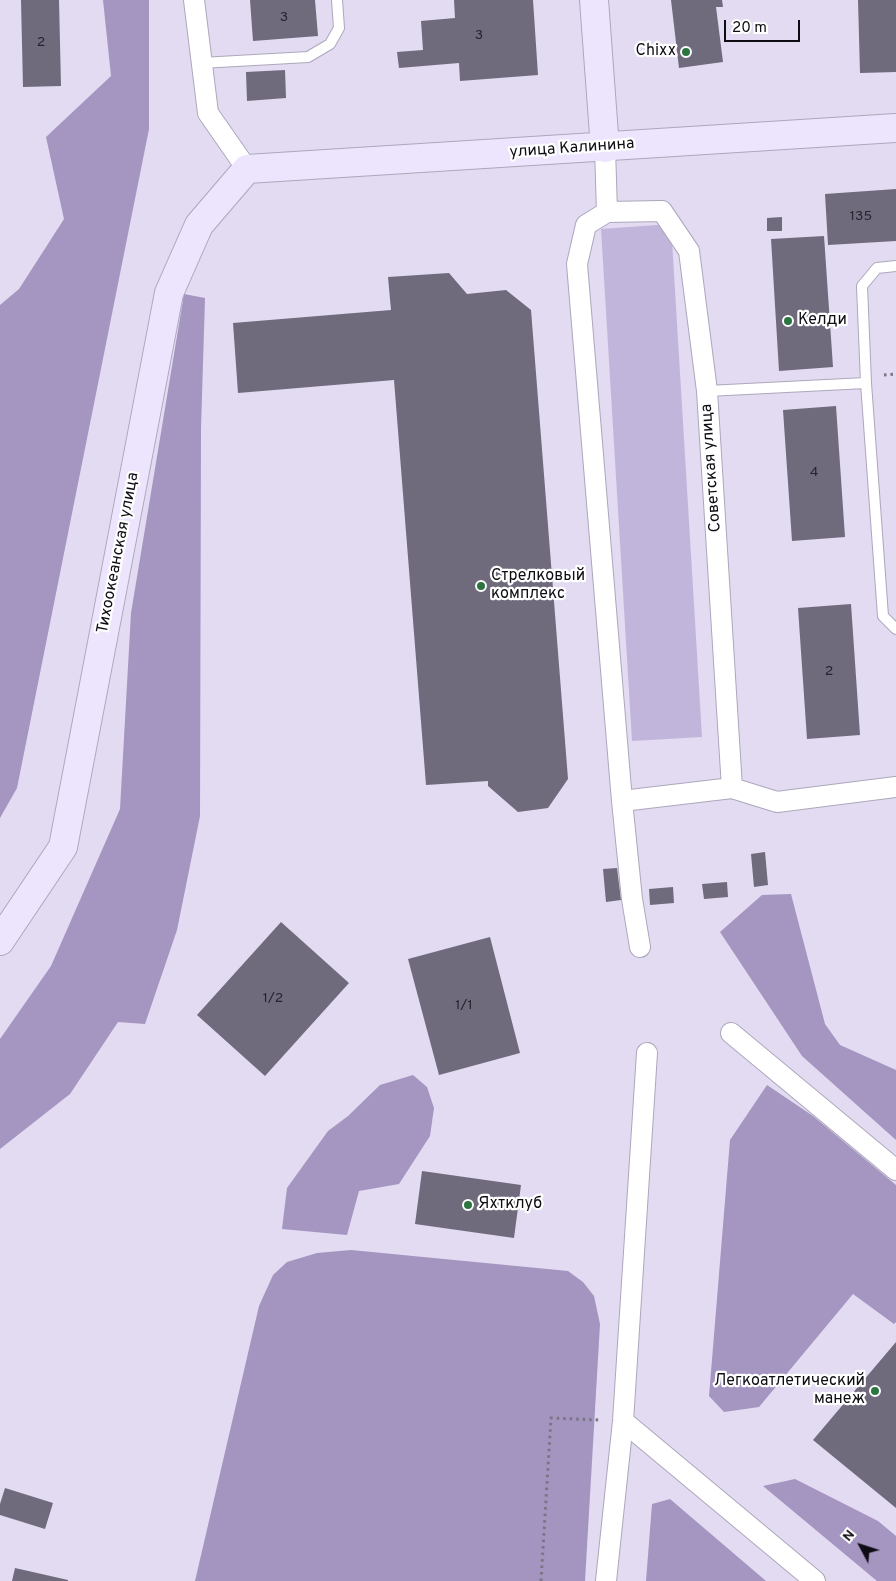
<!DOCTYPE html>
<html>
<head>
<meta charset="utf-8">
<style>
  body { margin:0 }
  #map { position:relative; width:896px; height:1581px; overflow:hidden; background:#e2dbf1; font-family:Overpass,sans-serif }
  canvas { display:block }
  .north { position:absolute; left:836px; top:1521px; width:50px; height:50px; -webkit-text-stroke:4px #fff; paint-order:stroke; rotate:310deg; font-size:14px; font-weight:700; line-height:20px; text-align:center; color:#0f0d14 }
  .north::after { content:''; display:block; margin:auto; width:18px; height:22px; background:#0f0d14; clip-path:polygon(50% 0,100% 100%,50% 72%,0 100%) }
  .scale { position:absolute; left:724px; top:20px; width:76px; height:22px; box-sizing:border-box; border:2px solid #0f0d14; border-top:0; padding-left:6px; font-size:15px; line-height:18px; white-space:nowrap; color:#0f0d14; -webkit-text-stroke:4px #fff; paint-order:stroke }
</style>
</head>
<body>
<div id="map">
<canvas width="896" height="1581"></canvas>
<div class="north">N</div>
<div class="scale">20 m</div>
</div>
<script>
const g = document.querySelector('canvas').getContext('2d');
g.lineJoin = 'round';
function fillPath(path, color) {
  g.fillStyle = color;
  g.fill(path, 'evenodd');
}
function toPath(rows) {
  const path = new Path2D();
  for (const r of rows) {
    path.moveTo(r[0], r[1]);
    for (let i = 2; i < r.length; i += 2) path.lineTo(r[i], r[i + 1]);
  }
  return path;
}
function stroke(path, color, width, dash) {
  g.strokeStyle = color;
  g.lineWidth = width;
  g.lineCap = dash ? 'butt' : 'round';
  g.setLineDash(dash || []);
  g.stroke(path);
}
function drawText(font, color, halo, rows, align = 'center') {
  g.font = font + ' Overpass,sans-serif';
  g.lineWidth = 4.5;
  g.setLineDash([]);
  g.textBaseline = 'middle';
  g.strokeStyle = halo;
  g.fillStyle = color;
  for (const [text, x, y, turn = 0] of rows) {
    g.save();
    g.translate(x, y);
    g.rotate((+turn || 0) * Math.PI / 180);
    g.textAlign = isNaN(turn) ? turn : align;
    if (halo) g.strokeText(text, 0, 0);
    g.fillText(text, 0, 0);
    g.restore();
  }
}
const green = toPath([
  [671,224,702,737,632,741,601,229]
]);
const forest = toPath([
  [103,0,149,0,149,129,17,788,0,818,0,305,19,289,64,219,46,137,111,76],
  [184,294,205,298,201,428,200,816,177,930,145,1024,118,1022,70,1094,0,1149,0,1039,51,966,120,809,131,613],
  [791,894,825,1024,840,1045,896,1070,896,1140,802,1056,720,932,762,895],
  [413,1075,427,1087,434,1108,430,1136,399,1184,359,1191,347,1235,282,1229,287,1188,328,1131,348,1116,380,1085],
  [767,1085,813,1116,896,1185,896,1322,894,1324,853,1294,759,1407,724,1412,709,1396,730,1140],
  [795,1479,878,1521,896,1536,896,1581,877,1581,763,1486],
  [670,1499,766,1581,646,1581,652,1504]
]);
const water = toPath([
  [351,1250,568,1271,583,1282,594,1296,600,1324,585,1581,195,1581,259,1306,273,1275,287,1262,317,1253]
]);
const building = toPath([
  [21,0,59,0,61,86,23,87],
  [250,0,315,0,318,36,253,41],
  [454,0,533,0,538,75,460,81,459,63,399,68,397,52,423,50,421,21,455,18],
  [671,0,722,0,723,7,716,7,723,62,679,68],
  [858,0,896,0,896,72,860,73],
  [285,70,286,98,247,101,246,72],
  [896,189,896,241,828,245,825,194],
  [782,217,782,231,767,231,767,218],
  [824,236,833,367,779,371,771,239],
  [449,273,467,294,506,290,531,310,568,779,548,808,518,812,488,786,488,781,426,785,394,380,238,393,233,323,391,310,388,277],
  [836,406,845,537,792,541,783,410],
  [851,604,860,735,807,739,798,608],
  [765,852,768,885,754,887,751,854],
  [617,868,621,900,606,902,603,869],
  [727,882,728,897,704,899,702,884],
  [673,887,674,903,650,905,649,889],
  [281,922,349,983,265,1076,197,1015],
  [490,937,520,1053,439,1075,408,959],
  [422,1171,521,1185,514,1238,415,1224],
  [896,1342,896,1508,813,1440],
  [5,1488,53,1503,45,1529,0,1515,0,1504],
  [15,1568,68,1580,68,1581,12,1581]
]);
const path = toPath([
  [884,375,896,374],
  [541,1581,551,1418,600,1420]
]);
const lane = toPath([
  [201,63,308,57,330,44,339,28,337,0],
  [896,266,877,268,862,286,866,383,883,616,896,629],
  [707,391,866,383]
]);
const street = toPath([
  [194,0,208,113,247,169],
  [605,148,607,212],
  [622,801,732,788,777,802,896,787],
  [640,947,632,899,622,801,577,264,586,225,607,212,662,211,689,251,707,391,732,788],
  [731,1033,896,1170],
  [623,1421,815,1581],
  [606,1581,623,1421,647,1053]
]);
const secondary = toPath([
  [594,0,605,148],
  [0,941,63,847,169,293,199,225,247,169,896,128]
]);
const markers = [
  [686,52,5,"#2c7440"],
  [788,321,5,"#2c7440"],
  [481,586,5,"#2c7440"],
  [468,1205,5,"#2c7440"],
  [875,1391,5,"#2c7440"]
];
const numberNames = [
  ["3",284,18],
  ["3",479,36],
  ["2",41,43],
  ["135",861,217],
  ["4",814,473],
  ["2",829,672],
  ["1/2",273,999],
  ["1/1",464,1006]
];
const poiNames = [
  ["Chixx",676,52,"right"],
  ["Келди",798,321],
  ["Стрелковый",491,577],
  ["комплекс",491,595],
  ["Яхтклуб",478,1205],
  ["Легкоатлетический",865,1382,"right"],
  ["манеж",865,1400,"right"]
];
const streetNames = [
  ["улица Калинина",572,149,-4],
  ["Советская улица",712,468,-94],
  ["Тихоокеанская улица",119,553,-79]
];
fillPath(green, '#c1b5db');
fillPath(forest, '#a495c1');
fillPath(water, '#a395c0');
fillPath(building, '#706a7d');
stroke(lane, '#ada7bc', 12);
stroke(street, '#ada7bc', 22);
stroke(secondary, '#ada7bc', 30);
stroke(path, '#7a7584', 3, [2.5, 4]);
stroke(lane, '#fff', 10);
stroke(street, '#fff', 20);
stroke(secondary, '#ede5fd', 28);
for (const [x, y, r, color] of markers) {
  const dot = new Path2D();
  dot.arc(x, y, r, 0, 2 * Math.PI);
  g.fillStyle = color;
  g.fill(dot);
  stroke(dot, '#fff', 2);
}
drawText('14px', '#27242e', null, numberNames);
drawText('16px', '#0f0d14', '#fff', poiNames, 'left');
drawText('16px', '#0f0d14', '#fff', streetNames);
</script>
</body>
</html>
